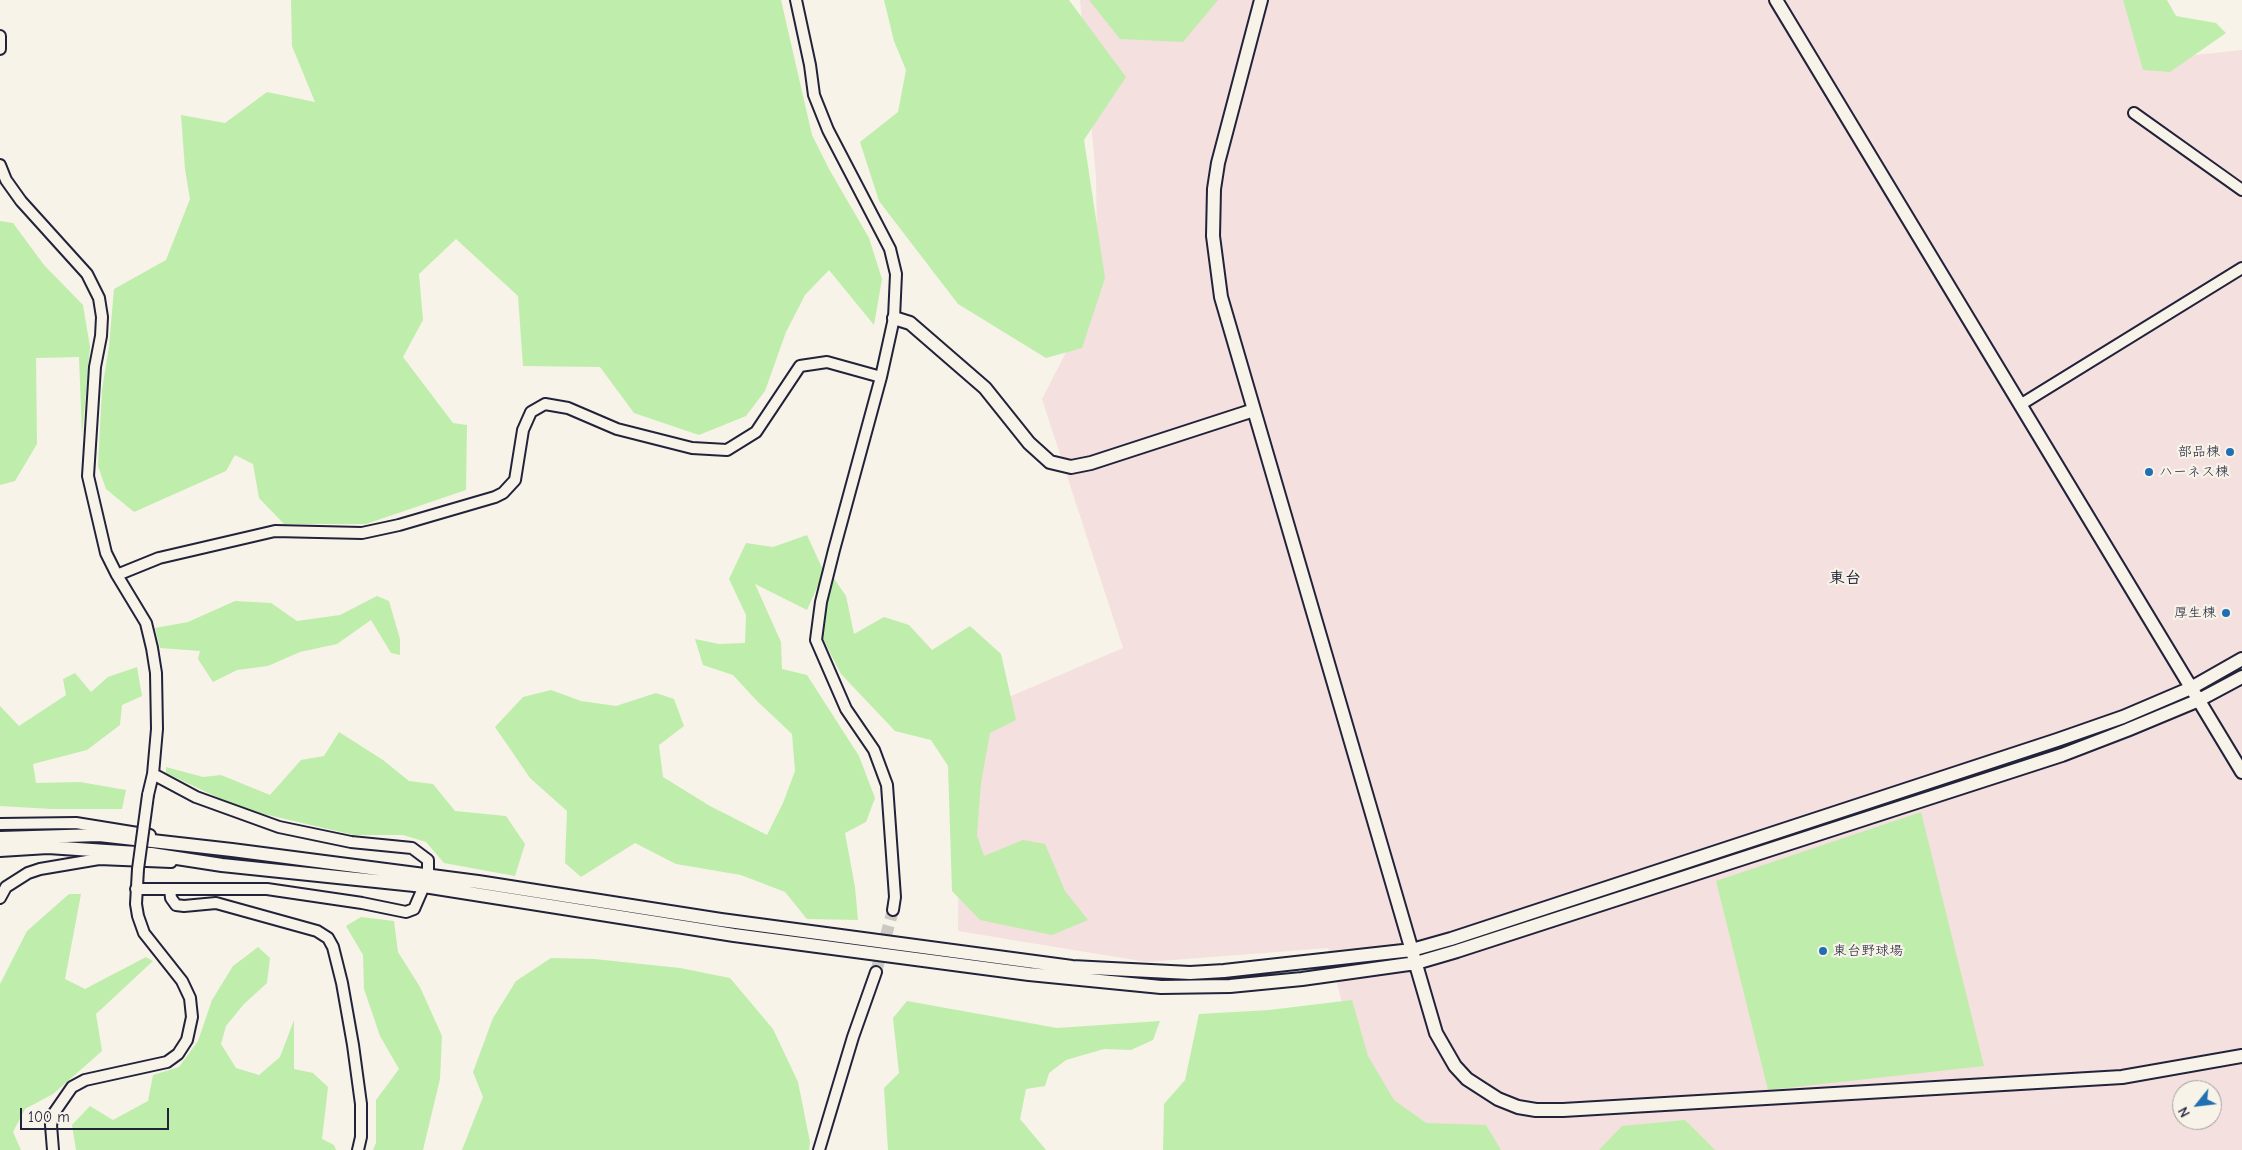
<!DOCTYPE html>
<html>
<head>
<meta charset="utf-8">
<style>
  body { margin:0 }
  #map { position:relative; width:2242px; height:1150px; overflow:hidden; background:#f7f3e8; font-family:"Comic Neue",sans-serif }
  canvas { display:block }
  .north { position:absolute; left:2172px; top:1080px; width:50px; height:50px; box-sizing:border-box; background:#f7f3e8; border:1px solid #a29fa3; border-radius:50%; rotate:241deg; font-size:14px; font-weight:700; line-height:20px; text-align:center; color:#22223b }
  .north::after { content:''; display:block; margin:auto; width:18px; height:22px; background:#1f6fb2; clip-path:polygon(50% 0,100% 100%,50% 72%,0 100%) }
  .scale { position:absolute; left:20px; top:1108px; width:149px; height:22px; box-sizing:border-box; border:2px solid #22223b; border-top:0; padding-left:6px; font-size:15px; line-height:18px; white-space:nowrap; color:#22223b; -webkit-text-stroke:4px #f7f3e8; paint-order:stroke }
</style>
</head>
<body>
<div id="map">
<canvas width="2242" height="1150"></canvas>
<div class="north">N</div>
<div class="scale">100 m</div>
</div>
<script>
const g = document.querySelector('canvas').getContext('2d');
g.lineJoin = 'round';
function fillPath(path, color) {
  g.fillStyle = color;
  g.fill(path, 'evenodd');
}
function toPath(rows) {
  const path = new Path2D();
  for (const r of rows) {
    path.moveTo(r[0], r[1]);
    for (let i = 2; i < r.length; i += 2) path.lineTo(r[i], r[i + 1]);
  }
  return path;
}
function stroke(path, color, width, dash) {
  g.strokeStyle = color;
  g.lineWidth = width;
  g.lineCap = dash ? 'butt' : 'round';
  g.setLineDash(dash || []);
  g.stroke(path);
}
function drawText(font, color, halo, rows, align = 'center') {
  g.font = font + ' "Comic Neue","Klee One",sans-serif';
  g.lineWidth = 4.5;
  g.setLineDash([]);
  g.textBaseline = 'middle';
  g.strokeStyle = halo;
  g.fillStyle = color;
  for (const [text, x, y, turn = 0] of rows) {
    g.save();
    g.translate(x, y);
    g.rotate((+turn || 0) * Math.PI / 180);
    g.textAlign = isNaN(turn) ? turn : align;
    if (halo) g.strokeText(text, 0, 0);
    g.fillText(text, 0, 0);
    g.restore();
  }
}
const built = toPath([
  [1080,0,2131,0,2149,60,2242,50,2242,1150,1410,1150,1357,1061,1328,948,1147,962,958,931,960,718,1123,648,1042,399,1098,290,1096,177],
  [2182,1090,2212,1090,2212,1120,2182,1120]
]);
const green = toPath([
  [291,0,781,0,812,135,829,169,869,238,882,279,874,325,829,270,805,295,786,332,765,391,746,416,699,435,634,413,600,367,523,366,518,296,456,239,419,274,423,320,403,357,453,423,467,425,466,490,366,524,284,524,259,498,253,464,235,455,226,471,134,512,106,489,98,466,102,390,109,346,114,289,166,260,190,199,185,169,181,115,225,123,267,92,315,102,292,46],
  [884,0,1069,0,1126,77,1084,140,1105,278,1082,348,1046,358,958,304,879,201,860,142,898,112,906,70,894,41],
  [1089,0,1218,0,1183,42,1120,39],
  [2123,0,2167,0,2176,16,2216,23,2226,33,2170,72,2143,70],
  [0,221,13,223,44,265,83,305,90,347,82,436,79,357,36,358,37,444,15,481,0,485],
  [807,535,824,572,807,610,755,584,781,642,782,669,807,675,859,756,875,798,866,822,845,833,855,887,858,920,807,919,785,892,741,875,676,864,635,843,581,877,565,863,567,811,530,778,495,727,523,697,551,690,581,701,616,706,656,693,674,699,684,726,659,745,663,777,710,806,767,835,783,803,795,771,792,734,757,701,733,675,703,665,695,639,719,644,745,643,746,615,729,579,746,543,773,547],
  [831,574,846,596,854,634,884,617,909,625,932,650,970,626,1001,654,1016,720,990,733,981,783,977,835,984,856,1023,840,1045,844,1065,891,1088,920,1052,935,980,920,952,891,948,766,931,740,895,731,841,674,819,631],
  [377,596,389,601,400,639,400,655,391,653,371,620,337,644,300,652,268,666,237,670,213,682,198,659,200,651,160,648,155,628,188,622,235,601,271,603,297,621,340,615],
  [137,667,142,696,122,705,120,725,87,750,33,764,36,783,80,782,126,790,122,809,52,809,0,806,0,706,19,726,66,695,63,679,75,673,91,692,108,677],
  [339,732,383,760,409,781,433,784,455,811,506,816,525,844,515,876,444,863,426,842,403,835,354,835,242,809,166,773,166,767,203,777,221,775,270,795,301,760,324,756],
  [1921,812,1984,1066,1768,1090,1716,881],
  [69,894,81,894,65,979,85,989,146,957,153,961,96,1014,102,1051,53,1094,25,1109,13,1132,21,1150,0,1150,0,984,27,931],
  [361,917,394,921,398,952,420,987,442,1036,440,1079,423,1150,373,1150,376,1143,376,1100,399,1069,380,1036,364,989,363,955,346,926],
  [258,947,270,958,267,983,244,1004,226,1026,221,1044,236,1068,259,1075,280,1057,294,1020,294,1069,313,1073,328,1087,322,1139,334,1145,336,1150,76,1150,72,1125,90,1106,113,1120,148,1101,153,1075,179,1067,198,1041,212,1000,233,966],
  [551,958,594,959,680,968,730,978,773,1029,798,1082,810,1142,809,1150,462,1150,483,1097,473,1072,493,1018,516,981],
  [1352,1000,1368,1056,1394,1100,1426,1123,1486,1125,1501,1150,1163,1150,1164,1104,1185,1080,1199,1014,1269,1010],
  [907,1001,1057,1028,1160,1021,1153,1040,1131,1050,1104,1049,1066,1060,1049,1073,1045,1086,1026,1089,1020,1119,1046,1150,888,1150,884,1088,899,1073,893,1018],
  [1685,1120,1715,1150,1599,1150,1622,1126]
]);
const tertiaryTunnel = toPath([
  [876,972,893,910]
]);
const minor = toPath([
  [796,0,810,65,814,95,828,130,890,249,896,274,894,318,881,377,834,550,821,602,816,640,846,709,874,750,887,785,895,897,893,910],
  [0,36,0,49],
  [2134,113,2242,190],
  [0,165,6,180,21,201,87,274,99,298,102,317,101,336,95,367,88,476,106,553,117,575,146,623,152,648,156,673,157,729,153,774,148,795],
  [2020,405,2242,268],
  [117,575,159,558,275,531,362,533,399,525,495,497,503,493,515,480,523,430,531,412,545,404,568,408,617,429,692,448,727,450,756,432,800,366,827,362,881,377],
  [153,774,196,797,279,827,351,842,412,848,428,860,428,877],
  [0,824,76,823,150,835],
  [136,889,267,889,362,903,406,912,414,909,424,886],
  [170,889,171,898,176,905,184,906,216,903,317,931,328,938,333,947,342,983,353,1045,361,1104,361,1137,358,1150],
  [0,898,6,887,28,873,40,869,99,859,171,862],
  [53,1150,51,1125,54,1113,72,1087,85,1080,167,1062,178,1054,187,1040,192,1017,190,998,182,981,144,933,138,916,136,904,138,869],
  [819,1150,853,1037,876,972]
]);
const tertiary = toPath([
  [1261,0,1218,163,1214,189,1213,236,1221,297,1436,1033,1455,1066,1467,1079,1498,1099,1518,1107,1536,1110,1563,1110,2122,1077,2242,1056],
  [1776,0,2242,772],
  [894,318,910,323,985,388,1029,443,1050,462,1071,467,1091,463,1254,410],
  [0,838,99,835,232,850,478,882,721,920,1072,967,1190,973,1224,971,1412,950,1451,939,2057,740,2123,717,2191,688,2242,659],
  [0,850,48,847,151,854,222,865,424,886,734,935,1029,974,1161,987,1230,986,1302,979,1416,963,1457,951,2062,755,2127,730,2199,700,2242,677]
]);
const minorBridge = toPath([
  [138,869,148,795]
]);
const markers = [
  [2230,452,5,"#1f6fb2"],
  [2149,472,5,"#1f6fb2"],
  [2226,613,5,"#1f6fb2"],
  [1823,951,5,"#1f6fb2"]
];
const poiNames = [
  ["部品棟",2220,452],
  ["ハーネス棟",2159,472,"left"],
  ["厚生棟",2216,613],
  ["東台野球場",1833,951,"left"]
];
const quarterNames = [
  ["東台",1845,578]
];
fillPath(built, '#f4e0de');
fillPath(green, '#bfedac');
stroke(tertiaryTunnel, '#ccc9c5', 12, [12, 6]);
stroke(minor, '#22223b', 14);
stroke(tertiary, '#22223b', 16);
stroke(minor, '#f7f3e8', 10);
stroke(tertiary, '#f7f3e8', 12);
stroke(minorBridge, '#22223b', 14, []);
stroke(minorBridge, '#f7f3e8', 10);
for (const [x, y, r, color] of markers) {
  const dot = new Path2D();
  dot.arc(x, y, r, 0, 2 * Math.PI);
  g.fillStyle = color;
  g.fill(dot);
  stroke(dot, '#f7f3e8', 2);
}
drawText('14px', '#22223b', '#f7f3e8', poiNames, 'right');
drawText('bold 16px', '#22223b', '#f7f3e8', quarterNames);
</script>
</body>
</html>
